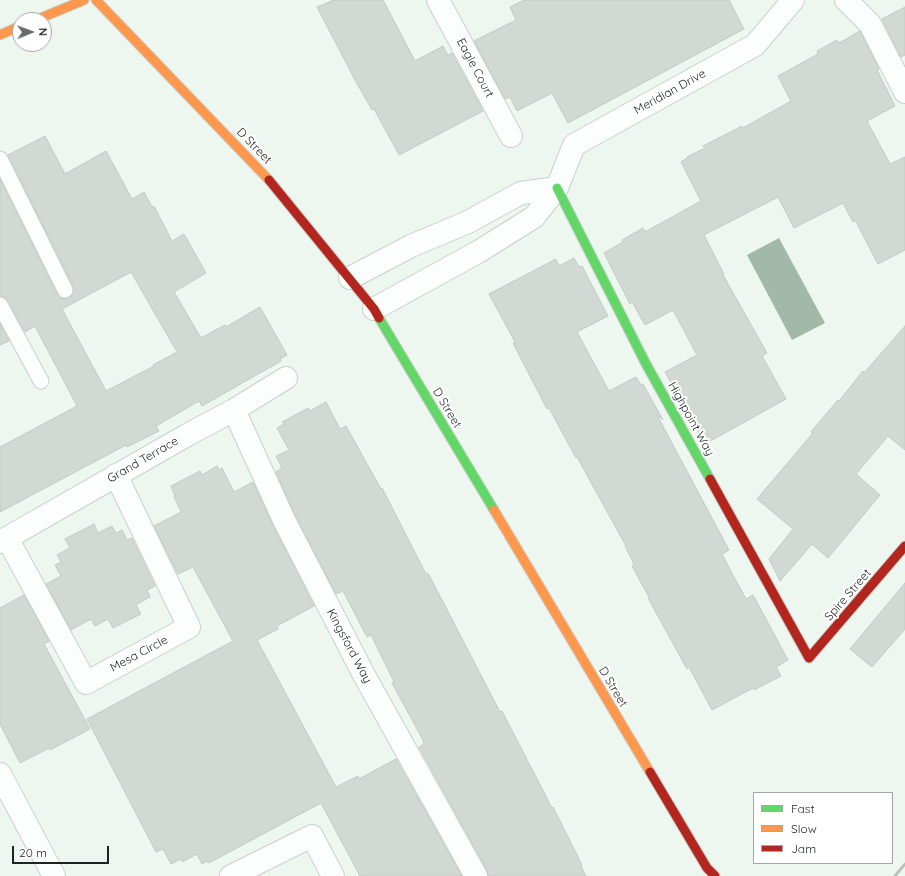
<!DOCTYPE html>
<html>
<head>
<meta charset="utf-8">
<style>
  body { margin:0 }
  #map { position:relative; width:905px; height:876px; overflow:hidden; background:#eef6f0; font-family:Quicksand,sans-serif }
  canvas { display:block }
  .legend { position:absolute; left:753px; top:792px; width:140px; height:72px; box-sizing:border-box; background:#fff; border:1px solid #a5a7a5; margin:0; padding:5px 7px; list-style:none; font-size:12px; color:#1d231f }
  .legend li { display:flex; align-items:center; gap:8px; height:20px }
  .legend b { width:20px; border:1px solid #a5a7a5 }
  .north { position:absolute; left:12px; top:12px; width:40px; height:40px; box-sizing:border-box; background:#fff; border:1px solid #a5a7a5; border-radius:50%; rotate:89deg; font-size:11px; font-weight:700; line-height:16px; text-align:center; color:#1d231f }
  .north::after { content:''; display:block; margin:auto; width:14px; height:18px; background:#666d68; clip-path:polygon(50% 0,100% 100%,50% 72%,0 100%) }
  .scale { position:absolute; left:12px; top:846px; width:97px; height:18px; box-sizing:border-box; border:2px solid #1d231f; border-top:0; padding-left:5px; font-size:12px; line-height:14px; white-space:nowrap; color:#1d231f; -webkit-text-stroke:3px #fff; paint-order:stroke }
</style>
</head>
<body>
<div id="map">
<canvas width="905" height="876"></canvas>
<ul class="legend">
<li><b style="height:5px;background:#63d668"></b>Fast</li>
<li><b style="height:5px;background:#ff974d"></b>Slow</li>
<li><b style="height:5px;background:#b3261e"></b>Jam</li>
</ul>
<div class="north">N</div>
<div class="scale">20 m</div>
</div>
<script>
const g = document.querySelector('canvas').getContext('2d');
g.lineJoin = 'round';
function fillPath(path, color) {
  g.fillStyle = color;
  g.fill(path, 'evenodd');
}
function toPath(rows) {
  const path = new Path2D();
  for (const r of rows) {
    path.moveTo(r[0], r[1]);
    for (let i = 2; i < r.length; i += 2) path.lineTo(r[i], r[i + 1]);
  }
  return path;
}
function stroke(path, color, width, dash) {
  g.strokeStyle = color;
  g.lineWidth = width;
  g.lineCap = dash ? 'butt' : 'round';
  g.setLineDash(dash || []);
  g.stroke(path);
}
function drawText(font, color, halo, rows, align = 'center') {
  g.font = font + ' Quicksand,sans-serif';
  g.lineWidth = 4;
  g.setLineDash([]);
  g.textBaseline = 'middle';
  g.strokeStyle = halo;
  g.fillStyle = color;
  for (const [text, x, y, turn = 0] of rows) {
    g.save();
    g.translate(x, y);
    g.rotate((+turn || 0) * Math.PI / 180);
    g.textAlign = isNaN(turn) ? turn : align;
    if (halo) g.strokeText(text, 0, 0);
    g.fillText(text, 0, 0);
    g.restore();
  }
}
const water = toPath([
  [779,238,825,323,792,340,747,255]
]);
const building = toPath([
  [334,0,383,0,415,61,443,46,448,55,452,53,483,111,399,155,374,109,372,110,355,80,317,7,334,0],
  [524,0,729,0,744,29,568,123,552,93,517,111,510,97,505,99,474,41,516,20,510,7,524,0],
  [905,7,905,55,901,57,882,19,905,7],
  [860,31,879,69,877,70,895,106,867,121,890,164,905,157,905,250,878,264,855,220,853,222,843,203,794,228,778,197,704,235,724,274,723,275,767,353,762,356,786,399,705,444,665,372,697,355,673,310,645,325,632,302,630,304,604,253,623,242,622,240,643,228,645,232,701,201,681,162,687,158,687,157,705,148,703,146,742,126,743,128,791,101,778,76,818,54,817,51,837,40,839,43,860,31],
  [45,136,65,174,106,151,132,199,144,192,152,207,154,206,172,241,184,234,206,273,174,292,201,338,225,325,226,327,260,307,287,355,280,359,281,361,202,406,199,401,156,426,159,431,127,447,126,445,0,512,0,447,77,406,35,326,25,332,8,301,4,297,0,296,0,179,57,294,60,298,65,299,69,298,72,295,74,291,73,286,8,155,45,136],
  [131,272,177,352,153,365,154,366,106,391,62,309,131,272],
  [574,258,579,267,582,266,608,316,577,332,609,391,636,377,641,385,643,384,663,420,657,415,729,550,722,554,734,577,746,599,753,595,788,660,776,667,781,676,754,690,753,688,712,710,689,667,687,669,648,598,649,597,632,566,634,564,625,546,626,546,577,457,576,458,549,408,547,409,513,343,515,342,489,294,556,259,559,266,574,258],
  [0,324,9,341,0,345,0,324],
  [905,326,905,450,888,436,856,474,880,495,828,558,812,544,780,581,769,559,793,529,757,499,813,433,811,432,838,400,839,401,863,371,864,373,905,326],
  [326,402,340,429,346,426,381,489,382,488,426,574,428,573,500,712,502,711,552,808,553,807,582,865,581,866,586,876,488,876,487,870,419,747,424,744,423,740,392,683,394,682,371,635,367,637,343,591,336,594,295,515,276,472,282,468,276,456,289,450,277,428,284,424,282,422,308,408,310,411,326,402],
  [217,466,219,470,222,468,234,492,253,482,273,526,314,606,277,626,278,629,257,640,336,787,358,776,359,779,396,759,462,876,360,876,321,803,209,863,207,861,202,864,197,854,182,862,181,859,171,864,163,849,156,852,87,719,233,641,193,567,178,574,154,526,181,512,174,497,175,496,171,486,200,471,202,475,217,466],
  [94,524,98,533,112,526,116,533,122,530,127,540,132,538,155,586,147,590,150,597,136,605,141,614,113,628,108,619,95,626,91,619,71,630,46,584,61,576,55,565,61,562,57,555,70,548,65,539,94,524],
  [905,583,905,629,872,667,850,649,905,583],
  [24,595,49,641,44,644,90,729,50,750,49,748,20,763,0,724,0,608,24,595]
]);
const lane = toPath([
  [0,159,65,290],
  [0,305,41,381]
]);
const street = toPath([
  [438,0,511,136],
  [846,0,870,24,905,92],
  [350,278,411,246,468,222,521,193,557,188],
  [374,309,478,252,534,217,557,188,574,145,755,45,793,0],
  [234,410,284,520,364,675,476,876],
  [7,538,86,683,189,627,116,475],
  [0,542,189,434,234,410,286,378],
  [0,774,54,876],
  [231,876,312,836,333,876]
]);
const fast = toPath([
  [557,188,646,364,710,479],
  [379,318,494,510]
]);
const slow = toPath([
  [96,0,269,180],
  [36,20,84,0],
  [0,35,20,26],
  [494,510,650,772]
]);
const jam = toPath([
  [269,180,374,309,379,318],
  [710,479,809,658,905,546],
  [650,772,707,868,715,876]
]);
const rail = toPath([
  [895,876,905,864]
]);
const streetNames = [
  ["Eagle Court",475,68,62],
  ["Meridian Drive",670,92,-29],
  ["D Street",254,146,46],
  ["D Street",447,408,59],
  ["Highpoint Way",691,419,61],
  ["Grand Terrace",143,460,-30],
  ["Spire Street",848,595,-49],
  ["Kingsford Way",349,646,62],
  ["Mesa Circle",139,654,-28],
  ["D Street",613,687,59]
];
fillPath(water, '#a2b9a9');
fillPath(building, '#d2d9d4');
stroke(building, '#c3c9c5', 1);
stroke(lane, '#cad0cc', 17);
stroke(street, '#cad0cc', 24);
stroke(fast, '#cad0cc', 11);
stroke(slow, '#cad0cc', 11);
stroke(jam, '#cad0cc', 11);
stroke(lane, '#fcfefd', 15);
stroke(street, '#fcfefd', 22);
stroke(fast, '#63d668', 9);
stroke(slow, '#ff974d', 9);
stroke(jam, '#b3261e', 9);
stroke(rail, '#bdbfbd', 3);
drawText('12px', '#1d231f', '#fff', streetNames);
</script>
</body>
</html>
